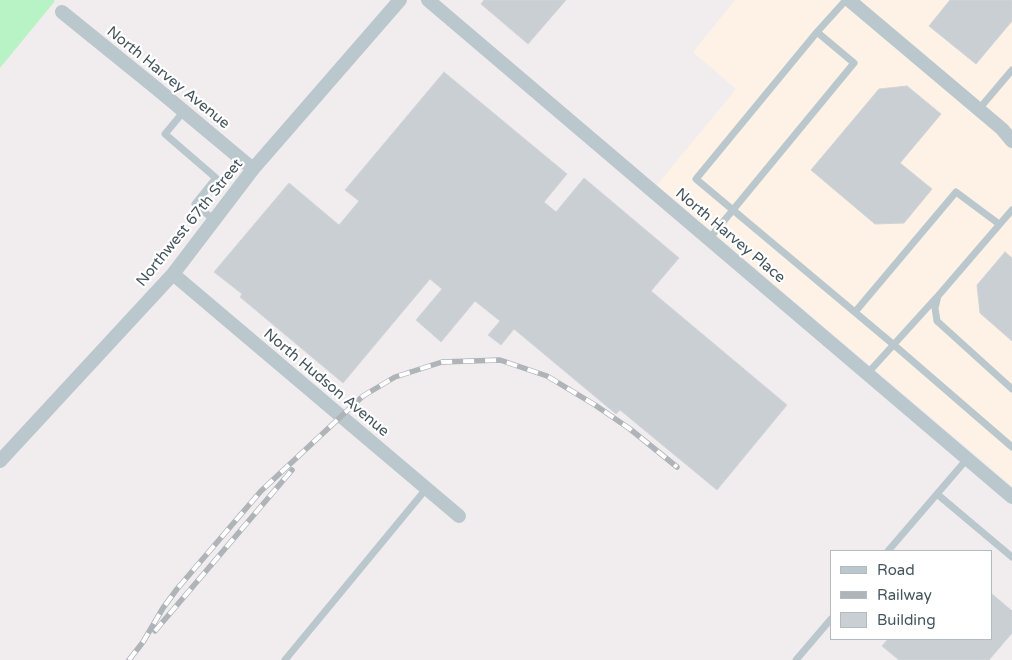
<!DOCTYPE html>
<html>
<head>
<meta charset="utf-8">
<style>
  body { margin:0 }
  #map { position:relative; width:1012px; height:660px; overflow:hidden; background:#f1edee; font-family:"Varela Round",sans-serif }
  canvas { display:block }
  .legend { position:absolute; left:830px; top:550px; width:162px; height:90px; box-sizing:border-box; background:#fff; border:1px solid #b4bbbe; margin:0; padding:6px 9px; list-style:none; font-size:15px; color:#44555d }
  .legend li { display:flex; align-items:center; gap:10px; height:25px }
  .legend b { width:25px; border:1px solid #b4bbbe }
</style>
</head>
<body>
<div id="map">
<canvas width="1012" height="660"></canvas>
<ul class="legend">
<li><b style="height:6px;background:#bac8ce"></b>Road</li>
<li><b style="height:6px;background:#afb4b9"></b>Railway</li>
<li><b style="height:14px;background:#c9cfd3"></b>Building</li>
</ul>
</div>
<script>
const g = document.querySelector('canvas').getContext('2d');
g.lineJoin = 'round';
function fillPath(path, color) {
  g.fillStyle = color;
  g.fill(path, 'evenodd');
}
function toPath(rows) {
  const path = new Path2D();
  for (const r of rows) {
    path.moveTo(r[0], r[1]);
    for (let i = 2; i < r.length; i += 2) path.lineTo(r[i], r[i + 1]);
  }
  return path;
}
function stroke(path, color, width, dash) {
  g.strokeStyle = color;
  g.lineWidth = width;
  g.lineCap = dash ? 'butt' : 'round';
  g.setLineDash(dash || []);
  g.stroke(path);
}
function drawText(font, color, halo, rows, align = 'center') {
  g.font = font + ' "Varela Round",sans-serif';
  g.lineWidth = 4.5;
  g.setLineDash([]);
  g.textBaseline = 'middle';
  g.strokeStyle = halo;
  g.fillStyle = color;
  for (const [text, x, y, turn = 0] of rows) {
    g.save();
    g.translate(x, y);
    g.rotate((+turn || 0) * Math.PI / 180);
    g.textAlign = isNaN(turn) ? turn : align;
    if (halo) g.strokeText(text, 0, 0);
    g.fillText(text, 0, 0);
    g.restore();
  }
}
const commercial = toPath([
  [735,0,1012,0,1012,486,657,185,736,89,693,52]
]);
const green = toPath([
  [0,0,54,0,55,1,0,68]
]);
const building = toPath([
  [484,0,566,0,528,44,481,4,484,0],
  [950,0,1012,0,1012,21,976,64,929,26,950,0],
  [444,72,567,174,544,202,556,212,584,178,679,258,651,291,787,405,717,490,620,410,616,414,514,329,501,345,488,335,500,321,475,301,441,342,416,320,442,289,430,279,343,383,240,297,242,294,214,272,289,183,339,225,359,201,345,190,444,72],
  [907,86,941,114,900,163,932,189,904,223,875,224,811,170,879,89,907,86],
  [1005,252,1012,258,1012,341,980,313,977,285,1005,252],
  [991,593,1012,611,1012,633,989,660,899,660,882,646,888,639,991,639,991,593]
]);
const service = toPath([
  [846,0,817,32,696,179,894,345,1012,447],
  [979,109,1012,70],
  [184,111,165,134,216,178,195,204,214,220],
  [1012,210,938,296,935,308,937,321,1012,389],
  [709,239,854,63,817,32],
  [855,312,956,192,999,224],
  [867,374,936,298],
  [937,494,1012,557],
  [888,551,967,459],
  [285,660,426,489],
  [796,660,831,619]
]);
const minor = toPath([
  [428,0,1012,497],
  [849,0,1002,129,1012,141],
  [62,12,156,88,253,169],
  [173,274,459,516],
  [0,461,173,274,253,169,400,0]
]);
const rail = toPath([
  [155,631,292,470],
  [129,660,143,642,163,608,177,589,261,491,363,396,395,377,442,362,500,360,547,376,595,405,630,429,677,467]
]);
const streetNames = [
  ["North Harvey Avenue",168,78,39],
  ["Northwest 67th Street",190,223,-51],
  ["North Harvey Place",730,236,40],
  ["North Hudson Avenue",326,383,40]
];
fillPath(commercial, '#fdf2e5');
fillPath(green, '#b7f3c5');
fillPath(building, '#c9cfd3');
stroke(building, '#d1d5da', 1);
stroke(service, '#bac8ce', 7);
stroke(minor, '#bac8ce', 14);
stroke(rail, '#afb4b9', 5.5);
stroke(rail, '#fff', 4, [11]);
drawText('15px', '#44555d', '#fff', streetNames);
</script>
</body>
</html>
